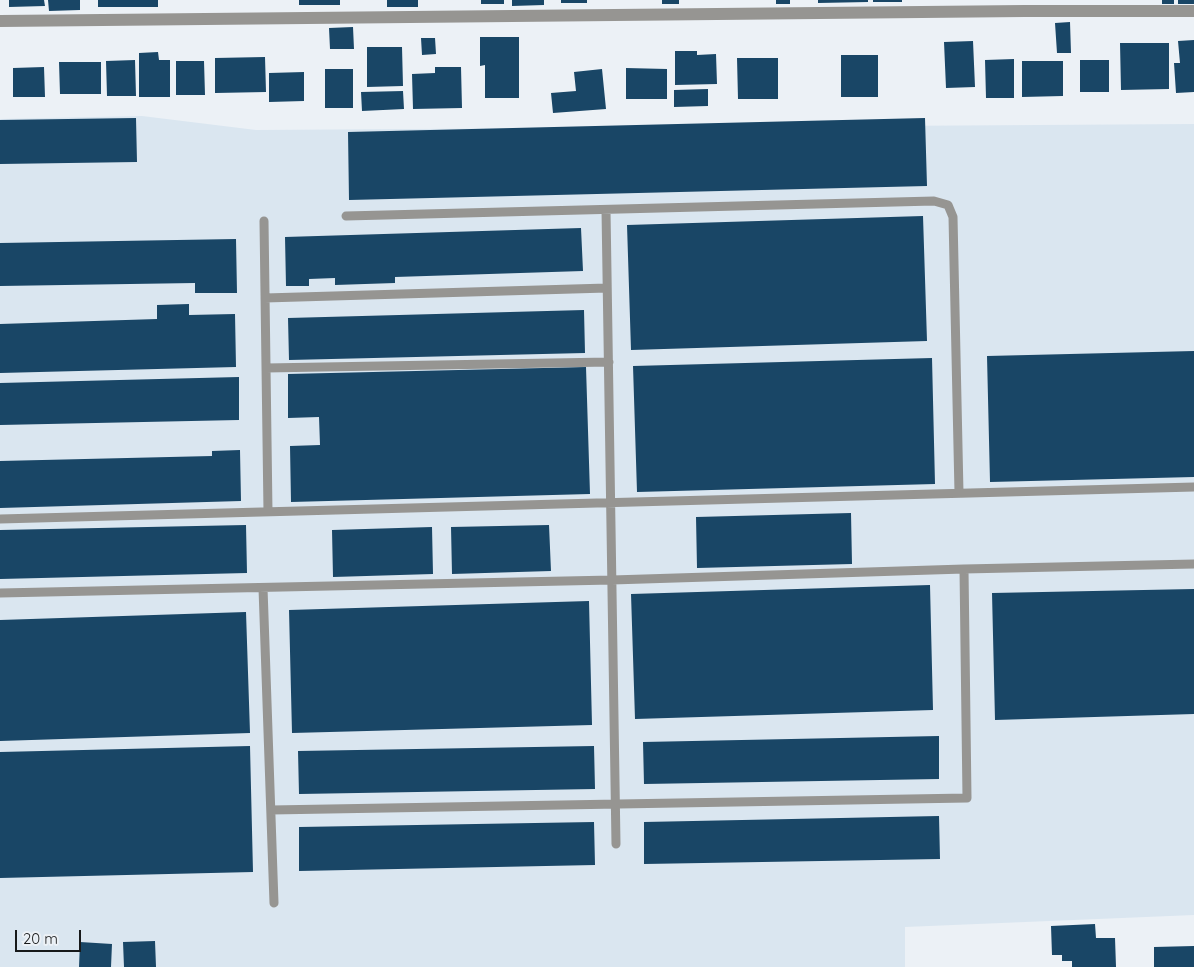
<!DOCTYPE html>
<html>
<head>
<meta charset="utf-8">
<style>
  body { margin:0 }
  #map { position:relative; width:1194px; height:967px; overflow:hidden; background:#ecf1f6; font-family:Quicksand,sans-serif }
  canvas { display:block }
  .scale { position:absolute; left:15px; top:930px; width:66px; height:22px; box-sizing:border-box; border:2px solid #17191a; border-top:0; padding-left:6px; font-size:15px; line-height:18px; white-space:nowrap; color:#17191a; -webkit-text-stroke:4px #ecf1f6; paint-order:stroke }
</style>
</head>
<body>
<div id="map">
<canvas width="1194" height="967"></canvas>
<div class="scale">20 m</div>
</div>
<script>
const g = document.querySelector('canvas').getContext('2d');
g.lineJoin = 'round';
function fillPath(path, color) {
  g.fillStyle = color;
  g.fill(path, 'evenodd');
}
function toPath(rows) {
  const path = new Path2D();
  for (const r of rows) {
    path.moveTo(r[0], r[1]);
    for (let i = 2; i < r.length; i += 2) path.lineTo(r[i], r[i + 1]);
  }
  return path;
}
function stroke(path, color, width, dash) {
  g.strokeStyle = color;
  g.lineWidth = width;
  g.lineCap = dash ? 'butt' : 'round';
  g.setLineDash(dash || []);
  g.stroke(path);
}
const built = toPath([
  [142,116,256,130,1194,124,1194,915,905,927,905,967,0,967,0,119]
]);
const building = toPath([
  [9,0,44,0,45,6,9,7],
  [48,0,80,0,80,10,49,11],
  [98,0,158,0,158,7,98,7],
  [299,0,340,0,340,5,299,5],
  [387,0,418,0,418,7,387,7],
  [481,0,504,0,504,4,481,4],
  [512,0,544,0,544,5,512,6],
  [561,0,587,0,587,3,561,3],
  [662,0,679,0,679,4,662,4],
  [776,0,790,0,790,4,776,4],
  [818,0,868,0,868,2,818,3],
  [873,0,902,0,902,2,873,2],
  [1162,0,1174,0,1174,4,1162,4],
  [1178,0,1194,0,1194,4,1178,4],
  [1070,22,1071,53,1057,53,1055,23],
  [353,27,354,49,330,49,329,28],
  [480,37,519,37,519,98,485,98,485,65,480,66],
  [421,38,435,38,436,54,422,55],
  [1194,40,1194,92,1176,93,1174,63,1180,63,1178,41],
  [973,41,975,87,946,88,944,42],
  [1120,43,1169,43,1169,89,1121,90],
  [367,47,402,47,403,86,367,87],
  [675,51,697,51,697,55,716,54,717,84,675,85],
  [158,52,159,60,170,60,170,97,139,97,139,53],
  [841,55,878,55,878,97,841,97],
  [265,57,266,92,215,93,215,58],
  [737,58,778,58,778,99,738,99],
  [1014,59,1014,98,986,98,985,60],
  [135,60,136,96,107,96,106,61],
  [1080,60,1109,60,1109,92,1080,92],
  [176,61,204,61,205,95,176,95],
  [1022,61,1063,61,1063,96,1022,97],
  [59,62,101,62,101,94,60,94],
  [44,67,45,97,13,97,13,68],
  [435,67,461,67,462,108,413,109,412,74,435,73],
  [626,68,667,69,667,99,626,99],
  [325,69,353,69,353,108,325,108],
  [602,69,606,109,553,113,551,93,576,91,574,72],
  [304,72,304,101,269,102,269,73],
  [708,89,708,106,674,107,674,90],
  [403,91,404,109,362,111,361,92],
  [136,118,137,162,0,164,0,120],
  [925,118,927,186,349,200,348,132],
  [923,216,927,341,631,350,627,225],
  [581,228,583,271,395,277,395,283,335,285,335,278,309,279,309,286,286,286,285,237],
  [236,239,237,293,195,293,195,283,0,286,0,243],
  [189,304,189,315,235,314,236,367,0,373,0,324,157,319,157,305],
  [584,310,585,353,289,360,288,318],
  [1194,351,1194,477,990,482,987,356],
  [932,358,935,484,637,492,633,366],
  [586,367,590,494,291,502,290,446,320,445,319,417,288,418,288,374],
  [239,377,239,420,0,425,0,383],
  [240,450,241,501,0,508,0,461,212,456,212,451],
  [851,513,852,564,697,568,696,517],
  [246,525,247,573,0,579,0,530],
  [549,525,551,571,452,574,451,527],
  [432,527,433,574,333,577,332,530],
  [930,585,933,710,635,719,631,594],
  [1194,589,1194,714,995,720,992,593],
  [589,601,592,725,292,733,289,610],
  [246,612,250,733,0,741,0,620],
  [939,736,939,779,644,784,643,742],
  [250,746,253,872,0,878,0,752],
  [594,746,595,789,299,794,298,751],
  [939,816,940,859,644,864,644,822],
  [594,822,595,865,299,871,299,827],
  [1095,924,1096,938,1115,938,1116,967,1072,967,1072,961,1062,961,1062,955,1052,955,1051,926],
  [155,941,156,967,124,967,123,942],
  [80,942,112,944,111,967,79,967],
  [1194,946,1194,967,1154,967,1154,947]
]);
const service = toPath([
  [606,210,616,844],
  [346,216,934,201,948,205,953,217,959,493],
  [264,221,268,512],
  [265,298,607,288],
  [266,368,609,362],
  [0,519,1194,487],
  [263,588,274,903],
  [0,593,612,580,964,569,1194,564],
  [271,810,967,798,964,569]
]);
const minor = toPath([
  [0,21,1024,11,1194,11]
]);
fillPath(built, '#dae6f0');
fillPath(building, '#194666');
stroke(service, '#969592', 9);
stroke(minor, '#969592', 12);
</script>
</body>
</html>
